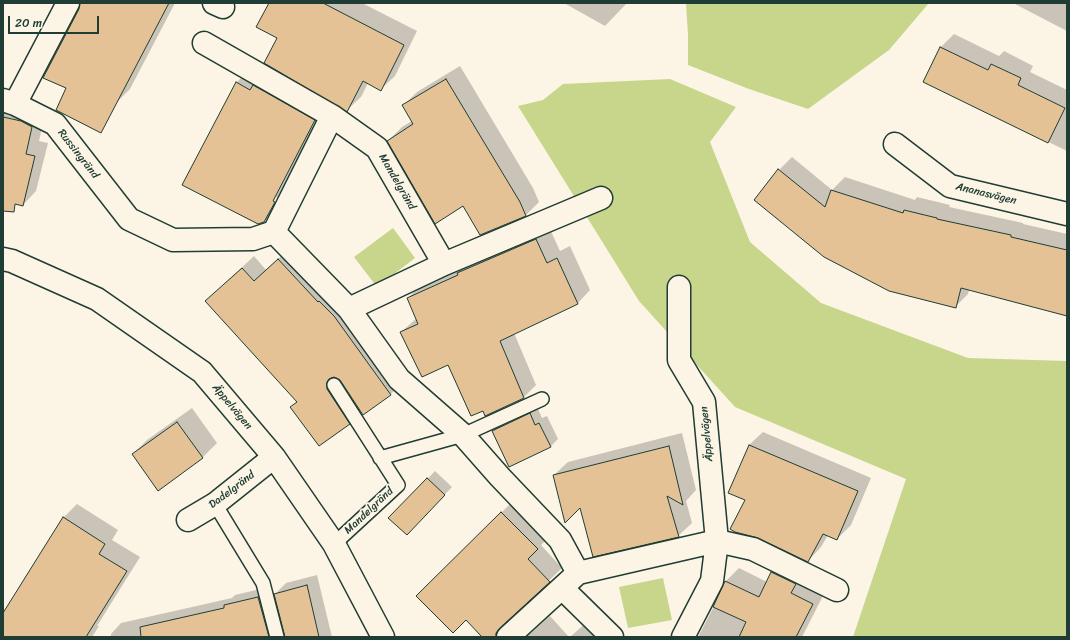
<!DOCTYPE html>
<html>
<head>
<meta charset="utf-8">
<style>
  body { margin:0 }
  #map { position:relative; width:1070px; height:640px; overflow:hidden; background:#fcf5e5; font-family:Sriracha,sans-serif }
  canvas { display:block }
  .frame { position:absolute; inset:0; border:4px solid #1f3d34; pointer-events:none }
  .scale { position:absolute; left:8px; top:16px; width:91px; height:18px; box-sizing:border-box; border:2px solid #1f3d34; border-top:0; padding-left:5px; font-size:12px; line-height:14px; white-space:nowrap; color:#1f3d34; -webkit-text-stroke:3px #fcf5e5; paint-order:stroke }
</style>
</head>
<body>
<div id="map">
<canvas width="1070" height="640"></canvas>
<div class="frame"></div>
<div class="scale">20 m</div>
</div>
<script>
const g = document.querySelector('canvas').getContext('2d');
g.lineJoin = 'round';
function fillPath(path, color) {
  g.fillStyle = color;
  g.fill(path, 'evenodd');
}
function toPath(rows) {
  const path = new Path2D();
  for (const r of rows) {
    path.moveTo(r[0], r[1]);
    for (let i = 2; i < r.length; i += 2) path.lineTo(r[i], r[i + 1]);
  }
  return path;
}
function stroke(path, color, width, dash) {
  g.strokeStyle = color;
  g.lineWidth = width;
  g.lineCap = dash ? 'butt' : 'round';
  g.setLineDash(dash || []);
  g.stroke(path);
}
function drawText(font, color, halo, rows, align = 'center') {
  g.font = font + ' Sriracha,sans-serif';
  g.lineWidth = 3.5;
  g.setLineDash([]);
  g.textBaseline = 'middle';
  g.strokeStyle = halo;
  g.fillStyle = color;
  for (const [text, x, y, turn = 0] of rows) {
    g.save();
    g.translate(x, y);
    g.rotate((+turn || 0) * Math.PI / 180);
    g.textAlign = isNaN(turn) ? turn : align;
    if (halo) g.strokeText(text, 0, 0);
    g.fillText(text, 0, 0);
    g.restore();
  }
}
const green = toPath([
  [686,3,929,3,889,50,808,109,749,89,688,65,688,35],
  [670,79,736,107,710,142,750,242,821,303,968,358,1067,361,1067,637,853,637,906,479,735,407,639,301,518,106,543,100,563,84],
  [393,228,415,258,377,287,354,257],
  [663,578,672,620,628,628,619,587]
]);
const shadow = toPath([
  [81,3,175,3,130,89,116,103,80,9],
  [270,3,362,3,417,31,395,76,381,89,368,83,361,97,347,110,279,37],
  [564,3,627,3,605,26],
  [1013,3,1067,3,1067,31],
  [954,34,999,56,1004,51,1033,66,1030,72,1067,90,1067,151,924,81,941,47],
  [460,66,533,188,539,202,526,215,463,205,388,141,402,127,412,121,403,106,417,92],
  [250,69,328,107,278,207,264,221,236,83],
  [276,197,278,198,271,210,269,210],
  [3,102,45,113,39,141,48,143,36,191,23,205,3,200],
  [792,157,832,190,845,177,915,200,917,197,950,205,949,207,1023,223,1023,224,1067,234,1067,315,969,290,968,294,955,307,890,290,779,170],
  [549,227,560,251,570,246,590,290,578,303,514,333,536,385,523,398,483,410,449,364,401,332,417,318,408,298,420,286],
  [290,248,402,382,391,394,363,413,361,411,349,423,292,407,297,401,206,301,254,256,266,270],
  [537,407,542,418,547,416,558,439,550,447,493,431,500,424],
  [192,408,217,443,203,457,158,489,133,454,147,440],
  [763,432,871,478,851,525,837,539,828,535,821,547,808,561,746,499,749,445],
  [682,433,696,490,686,501,692,523,678,536,554,475,568,462],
  [435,471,452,487,407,534,390,518],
  [515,499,551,535,541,545,562,568,509,619,509,625,525,636,531,633,550,616,569,637,483,637,466,619,418,596],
  [77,504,118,530,112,540,140,557,97,626,99,626,92,637,3,637,3,615,63,518],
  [786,559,826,590,802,637,698,637,724,587,725,582,739,568,767,582,772,572],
  [317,575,332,637,111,637,111,634,121,623,232,598,235,595,269,587,280,629,286,634,275,594,286,583],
  [595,615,609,637,570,637]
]);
const building = toPath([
  [80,3,169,3,101,133,56,110,66,88,43,78,79,9,80,3],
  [269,3,323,3,404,45,381,91,363,81,347,112,264,63,277,38,256,27,269,3],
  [940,47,988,70,991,64,1021,78,1018,85,1065,108,1048,143,923,82,940,47],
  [446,79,520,202,526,216,480,235,463,206,435,224,387,141,413,124,402,105,446,79],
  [236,82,250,90,253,85,315,120,273,201,275,202,264,222,258,224,182,185,236,82],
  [3,117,21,121,32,127,26,154,35,156,23,206,15,204,14,212,3,211,3,117],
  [778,169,825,207,831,190,903,213,904,210,937,218,937,219,1011,235,1011,237,1067,250,1067,316,961,288,956,308,889,291,824,257,754,200,778,169],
  [536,239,547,263,557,258,578,304,500,341,524,398,485,416,483,411,471,416,448,365,422,377,400,332,418,324,407,298,458,275,457,273,536,239],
  [278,259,318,302,319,301,334,316,391,395,363,415,340,380,334,377,329,379,327,382,327,389,350,424,319,446,290,407,297,402,205,301,242,268,254,281,278,259],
  [530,413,535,425,539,423,551,447,509,467,492,431,530,413],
  [177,422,203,458,158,491,132,454,177,422],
  [749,445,858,491,837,540,823,534,808,562,758,538,735,532,730,529,745,500,728,493,749,445],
  [669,446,683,505,667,496,679,537,593,557,580,508,565,523,553,475,669,446],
  [427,478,445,495,407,535,388,518,427,478],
  [501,512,538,549,528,559,550,582,500,628,496,633,496,637,482,637,466,620,453,633,416,596,501,512],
  [63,517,105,544,99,554,127,571,86,637,3,637,3,613,63,517],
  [771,572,796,584,791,593,813,604,796,637,739,637,746,622,713,607,725,581,759,597,771,572],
  [307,585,319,637,285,637,274,594,307,585],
  [258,597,269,637,141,637,140,627,224,608,224,605,258,597]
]);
const service = toPath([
  [380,458,463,435,542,399],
  [215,504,263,583,277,637],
  [334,544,398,485,334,385]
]);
const minor = toPath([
  [214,3,223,7],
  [204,43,332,116,377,148,444,264],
  [3,100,15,104,55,124,129,219,173,240,253,239,274,232,332,116],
  [15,104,68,3],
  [895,144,950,186,1067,214],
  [274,232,349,309,399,379,463,435,500,477,560,540,578,573],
  [3,259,12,261,97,299,202,372,274,457,334,544,383,637],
  [679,287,679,360,704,402,717,541,712,581,683,637],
  [349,309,444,264,601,198],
  [188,520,215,504,274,457],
  [562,588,612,637],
  [508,637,578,573,717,541,753,549,837,590]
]);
const streetNames = [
  ["Russingränd",78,154,52],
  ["Mandelgränd",397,182,60],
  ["Ananasvägen",986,194,14],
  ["Äppelvägen",232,407,50],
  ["Äppelvägen",707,434,-95],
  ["Dadelgränd",232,490,-37],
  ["Mandelgränd",369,511,-43]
];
fillPath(green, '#c7d68b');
fillPath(shadow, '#0003');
fillPath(building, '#e4c296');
stroke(building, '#1f3d34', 1);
stroke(service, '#1f3d34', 16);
stroke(minor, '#1f3d34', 25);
stroke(service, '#fcf5e5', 13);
stroke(minor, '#fcf5e5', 22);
drawText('11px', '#1f3d34', '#fcf5e5', streetNames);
</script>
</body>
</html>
